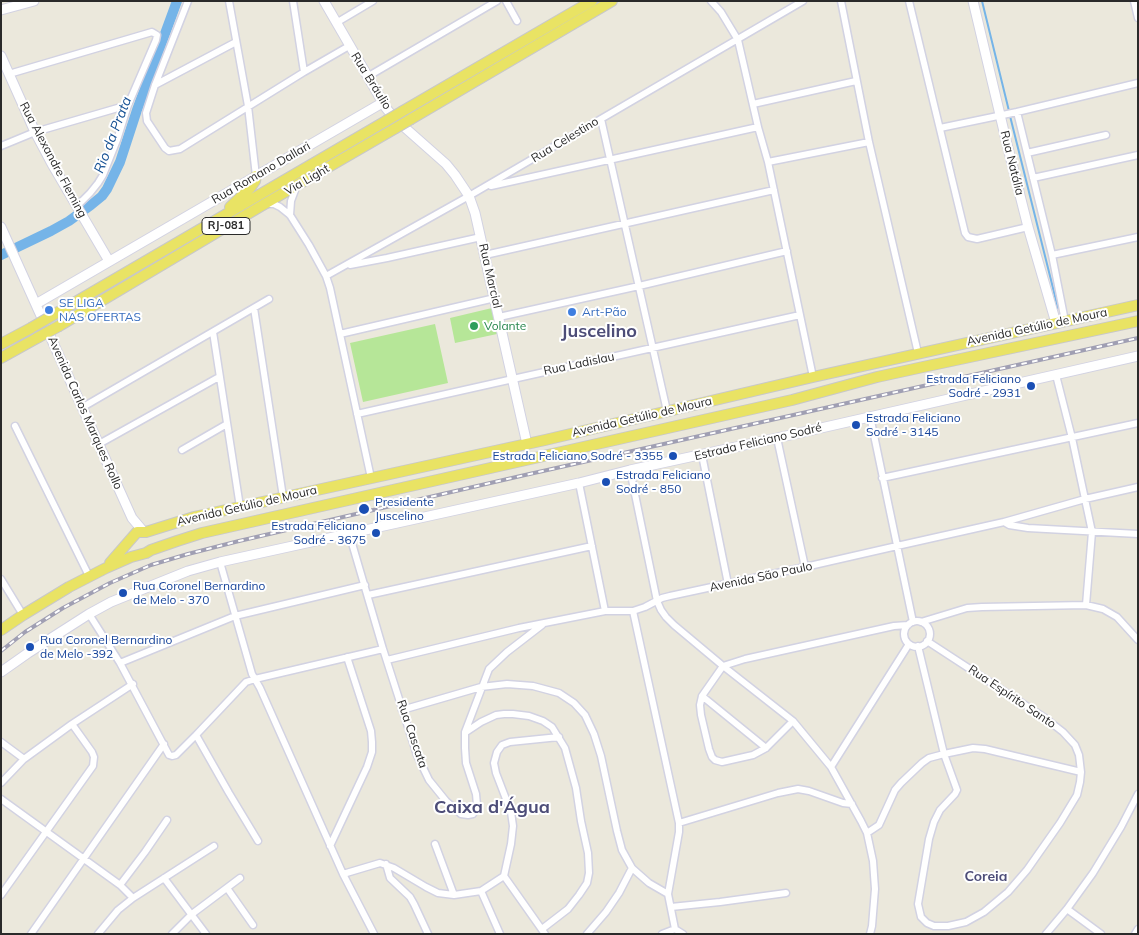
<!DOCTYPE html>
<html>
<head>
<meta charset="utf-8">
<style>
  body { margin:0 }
  #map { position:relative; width:1139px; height:935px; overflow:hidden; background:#ebe8dc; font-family:Mulish,sans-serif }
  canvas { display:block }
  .frame { position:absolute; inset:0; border:2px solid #2a2a2a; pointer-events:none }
</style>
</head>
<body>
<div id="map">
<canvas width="1139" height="935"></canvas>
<div class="frame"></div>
</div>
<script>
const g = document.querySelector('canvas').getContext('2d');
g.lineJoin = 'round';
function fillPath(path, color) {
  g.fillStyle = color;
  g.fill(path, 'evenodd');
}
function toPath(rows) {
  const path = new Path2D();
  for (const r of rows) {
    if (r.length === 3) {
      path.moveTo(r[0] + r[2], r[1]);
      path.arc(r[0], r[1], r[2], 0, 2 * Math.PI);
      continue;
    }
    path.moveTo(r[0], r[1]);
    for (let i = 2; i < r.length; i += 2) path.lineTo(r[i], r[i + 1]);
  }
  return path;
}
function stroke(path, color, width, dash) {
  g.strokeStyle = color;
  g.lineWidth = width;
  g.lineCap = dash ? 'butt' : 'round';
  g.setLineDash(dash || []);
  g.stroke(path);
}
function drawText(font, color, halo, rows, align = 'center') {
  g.font = font + ' Mulish,sans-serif';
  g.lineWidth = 4;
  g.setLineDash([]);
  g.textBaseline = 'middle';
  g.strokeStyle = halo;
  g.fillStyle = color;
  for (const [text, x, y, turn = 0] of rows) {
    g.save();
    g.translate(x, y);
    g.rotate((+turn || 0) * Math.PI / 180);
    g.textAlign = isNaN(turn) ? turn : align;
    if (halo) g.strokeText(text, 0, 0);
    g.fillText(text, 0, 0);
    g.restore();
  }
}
const pitch = toPath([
  [492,308,497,334,455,343,450,318],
  [435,324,448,383,363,402,350,343]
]);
const stream = toPath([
  [982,1,1009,111],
  [1010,116,1058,308]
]);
const river = toPath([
  [1,255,51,231,69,221,91,205,102,196,107,189,120,162,137,110,177,1]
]);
const street = toPath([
  [188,1,155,85,146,113,147,121,165,148,169,151,180,149,304,72,349,46],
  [229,1,248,106,256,176],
  [293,1,304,72],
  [506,1,517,21],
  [711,1,721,12,738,40,758,127,768,162,813,377],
  [841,1,869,142,918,353],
  [909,1,965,233,968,237,977,239,1028,227],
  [1134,1,1138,18],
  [336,23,373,1],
  [9,74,152,32,157,35,156,40,128,105,117,140,103,175,98,183,90,193,77,206],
  [367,77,497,1],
  [155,85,236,42],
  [753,104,856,81],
  [1017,112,1052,255,1065,321],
  [601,119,667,411],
  [940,128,1017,112,1138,83],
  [1,146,35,132,128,105],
  [1027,153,1106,135],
  [768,162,869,142],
  [1033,178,1138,155],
  [491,186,758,127],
  [267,204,274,204,280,207,290,215,309,245,326,276,330,288,371,478],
  [290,215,291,201,297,185],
  [485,255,774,190],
  [1052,255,1138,237],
  [350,265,387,258,481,237],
  [326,276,469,196,803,1],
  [254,308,283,497],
  [499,317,639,286,787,251],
  [213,332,240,507],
  [340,334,495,298],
  [1056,375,1072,438,1092,532,1086,605],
  [83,407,269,299],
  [357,414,513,379,800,315],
  [870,416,913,622],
  [15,426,89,576],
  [777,438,805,567],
  [99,444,219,377],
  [182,450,227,424],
  [702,455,728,584],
  [630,470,657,601,661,610,666,617,674,625,723,666,793,721,831,767,861,821,867,833,873,861,875,889,872,926,870,934],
  [882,478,1138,423],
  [579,483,605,611],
  [1004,522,1085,499,1138,487],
  [349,533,383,649,417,755,429,780,446,801,461,814,468,815,473,814,477,805,476,794,466,763,465,748,465,732,489,669,507,652,542,625],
  [220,562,252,674,260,688,343,874,374,934],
  [1,579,23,615],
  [368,595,592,546],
  [633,611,679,823,679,832,668,894,675,929,683,934],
  [89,614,120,663,169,755,172,756,176,755,196,735,246,682,255,679,383,649],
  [917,634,13],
  [921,622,967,608,982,607,1086,605,1103,609,1117,617,1138,640],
  [918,646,944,754,957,790,955,794,940,810,934,822,929,839,918,904,921,917,927,923,934,926,948,926,966,922,984,912,1008,892,1027,870,1060,823,1077,795,1080,782,1081,772,1079,755,1075,745,1063,732,1045,718,927,641],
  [387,660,519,628,605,611,633,611,645,607,662,598,670,596,805,567,897,546,1004,522,1009,525,1028,528,1138,534],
  [120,663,235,616,365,585],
  [702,696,766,748],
  [402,710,481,687,507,684,533,686,559,693,574,703,585,715,594,734,601,756,617,831,622,850,632,868,649,883,668,894],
  [793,721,766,748,753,755,722,762,715,760,712,757,709,749,701,715,700,705,702,696,723,666,745,659,894,626,908,625],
  [466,732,481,722,496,715,504,714,513,714,529,716,543,721,552,727,565,748,576,788,581,821,588,853,589,873,587,883,579,895,568,909,542,929],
  [196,735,229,793,258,841],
  [1,742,24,759],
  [831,767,909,644],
  [1,783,24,759,72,724,133,684],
  [1,799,120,885,133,898],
  [679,823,778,793,798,789,809,791,843,803,852,804],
  [867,833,879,825,895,790,901,783,922,763,929,758,944,754,973,748,985,749,1081,772],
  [435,844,454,895],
  [330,846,367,767,372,752,372,742,371,731,347,657],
  [386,864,390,878,410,897,414,904,428,934],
  [343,874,380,863,394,868,426,887,438,893,454,895,481,891,504,876,511,844,513,826,511,812,496,773,494,763,497,752,502,745,510,742,559,737],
  [504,876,545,934],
  [164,878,206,934],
  [120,885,145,852,167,820],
  [227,888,253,925],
  [481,891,500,934],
  [1,895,93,766,94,757,92,752,72,724],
  [671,907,720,902,786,893],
  [1067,909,1101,934],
  [31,934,164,744],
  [98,934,118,910,133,898,214,846],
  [172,934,192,914,240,878],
  [587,934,606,912,619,893,632,868],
  [662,934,675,929],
  [1046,934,1067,909,1093,873,1121,827,1138,794],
  [1135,934,1138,929]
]);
const secondary = toPath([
  [324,1,386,108,394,118,446,164,455,175,469,196,475,213,527,444],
  [973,1,1006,140,1028,227,1056,323],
  [1,10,34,1],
  [1,56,35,132,52,164,109,261],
  [1,227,132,518,143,531],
  [36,304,382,103],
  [1,672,28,653,89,614,111,602,188,571,220,562,579,483,630,470,777,438,1138,356]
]);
const primary = toPath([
  [403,111,592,1],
  [411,119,612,1],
  [230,207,250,188,255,181,256,176],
  [55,314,386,121],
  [59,326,261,206,394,129],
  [1,344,31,328],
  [1,358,37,338],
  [110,563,137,532,146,532,194,517,545,440,813,377,1138,305],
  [1,630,23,615,69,587,106,568,131,557,146,553,151,550,177,541,202,533,792,400,877,377,923,367,1138,321]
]);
const rail = toPath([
  [1,651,25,632,63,608,110,583,151,565,188,554,239,541,525,475,1138,338]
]);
const primaryBridge = toPath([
  [386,121,403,111],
  [394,129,411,119],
  [31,328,55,314],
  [37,338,59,326]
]);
const markers = [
  [49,310,5,"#3f7fe0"],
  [572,312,5,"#3f7fe0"],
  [474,326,5,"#2e9e5b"],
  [1031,386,5,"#1a4fb4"],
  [856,425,5,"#1a4fb4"],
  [673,456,5,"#1a4fb4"],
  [606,482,5,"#1a4fb4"],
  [364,509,6,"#1a4fb4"],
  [376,533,5,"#1a4fb4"],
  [123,593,5,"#1a4fb4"],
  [30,647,5,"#1a4fb4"]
];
const shields = [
  [226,226,48]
];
const shieldNames = [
  ["RJ-081",226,226]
];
const streetNames = [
  ["Rua Bráulio",371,81,58],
  ["Rua Celestino",565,140,-31],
  ["Rua Alexandre Fleming",53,160,62],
  ["Rua Natália",1012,163,76],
  ["Rua Romano Dallari",261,173,-30],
  ["Via Light",307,180,-30],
  ["Rua Marcial",490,276,77],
  ["Avenida Getúlio de Moura",1037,327,-12],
  ["Rua Ladislau",579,364,-12],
  ["Avenida Carlos Marques Rollo",85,413,66],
  ["Avenida Getúlio de Moura",642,417,-13],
  ["Estrada Feliciano Sodré",758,442,-13],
  ["Avenida Getúlio de Moura",247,506,-13],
  ["Avenida São Paulo",761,577,-12],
  ["Rua Espírito Santo",1012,697,34],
  ["Rua Cascata",412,734,71]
];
const shopNames = [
  ["SE LIGA",59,303],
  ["NAS OFERTAS",59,317],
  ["Art-Pão",582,312]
];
const leisureNames = [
  ["Volante",484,326]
];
const transitNames = [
  ["Estrada Feliciano",1021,379,"right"],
  ["Sodré - 2931",1021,393,"right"],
  ["Estrada Feliciano",866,418],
  ["Sodré - 3145",866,432],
  ["Estrada Feliciano Sodré - 3355",663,456,"right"],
  ["Estrada Feliciano",616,475],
  ["Sodré - 850",616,489],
  ["Presidente",375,502],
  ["Juscelino",375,516],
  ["Estrada Feliciano",366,526,"right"],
  ["Sodré - 3675",366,540,"right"],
  ["Rua Coronel Bernardino",133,586],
  ["de Melo - 370",133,600],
  ["Rua Coronel Bernardino",40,640],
  ["de Melo -392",40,654]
];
const waterNames = [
  ["Rio da Prata",113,135,-69]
];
const neighbourhoodNames = [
  ["Coreia",986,877]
];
const districtNames = [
  ["Juscelino",599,332],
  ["Caixa d'Água",492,808]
];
fillPath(pitch, '#b6e698');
stroke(stream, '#75b4e8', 2);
stroke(river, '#75b4e8', 10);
stroke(street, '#d2d2e2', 9);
stroke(secondary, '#d2d2e2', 11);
stroke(primary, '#c8c8c8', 12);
stroke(street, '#fff', 6);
stroke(secondary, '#fff', 9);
stroke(primary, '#e9e364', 10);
stroke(rail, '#a09fb3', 4);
stroke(rail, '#fff', 2, [5.5]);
stroke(primaryBridge, '#c8c8c8', 12, []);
stroke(primaryBridge, '#e9e364', 10);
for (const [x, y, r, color] of markers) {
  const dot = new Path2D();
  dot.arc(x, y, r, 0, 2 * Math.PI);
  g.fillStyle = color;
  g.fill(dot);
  stroke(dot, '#fff', 2);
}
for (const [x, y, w] of shields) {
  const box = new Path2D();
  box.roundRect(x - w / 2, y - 8.5, w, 17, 4);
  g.fillStyle = '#fff';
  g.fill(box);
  stroke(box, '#2a2a2a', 1);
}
drawText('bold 11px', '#2a2a2a', null, shieldNames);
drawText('12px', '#2a2a2a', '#fff', streetNames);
drawText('12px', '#366cbe', '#fff', shopNames, 'left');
drawText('12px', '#27864d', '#fff', leisureNames, 'left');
drawText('12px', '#164399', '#fff', transitNames, 'left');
drawText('italic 14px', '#155093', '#fff', waterNames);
drawText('bold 14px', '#4d4d78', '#fff', neighbourhoodNames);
drawText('bold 18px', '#4d4d78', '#fff', districtNames);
</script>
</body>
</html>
